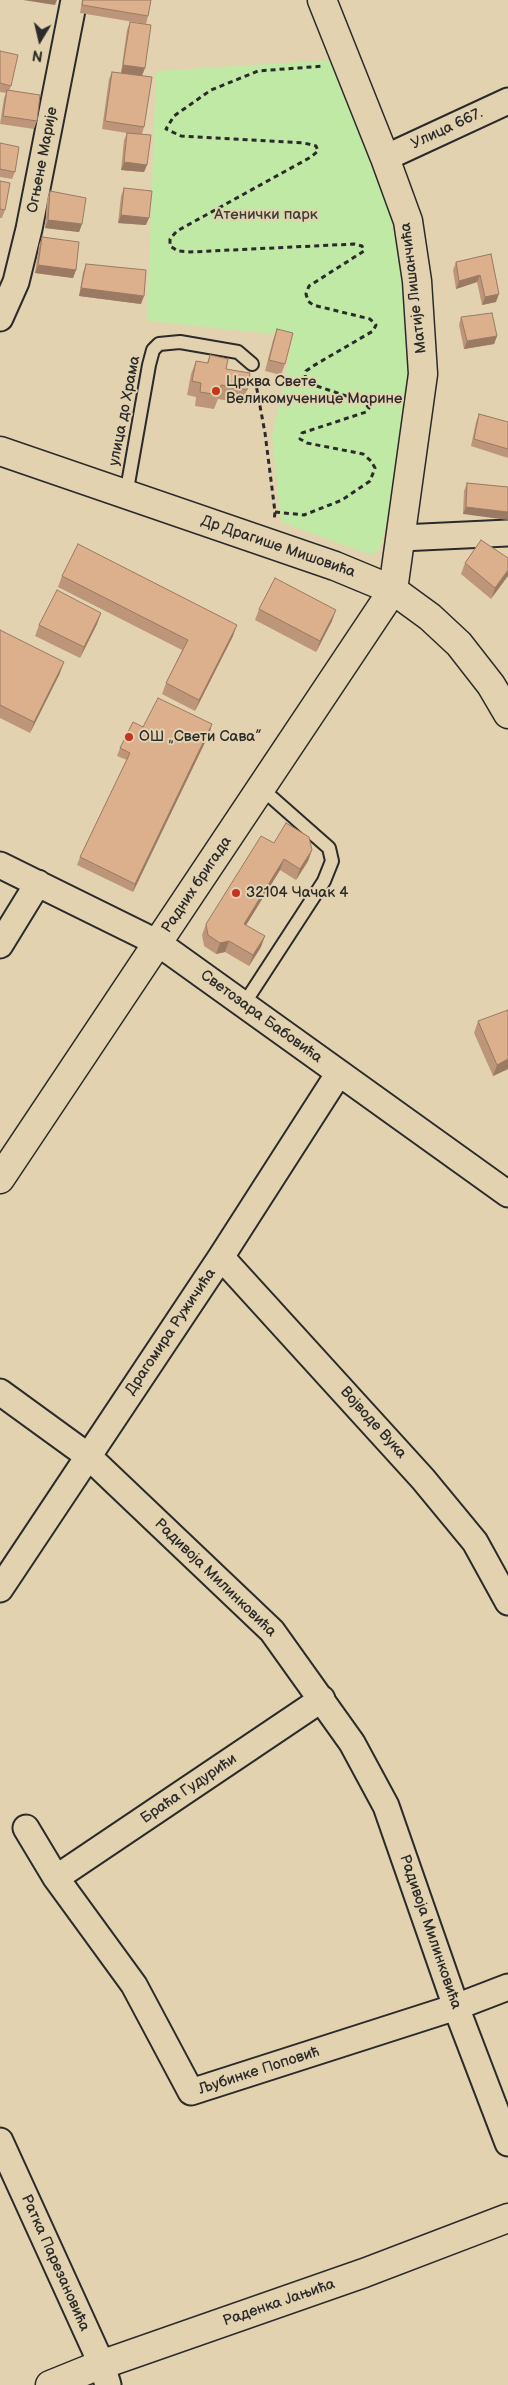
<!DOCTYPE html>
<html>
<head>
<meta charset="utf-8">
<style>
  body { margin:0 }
  #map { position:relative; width:508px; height:2385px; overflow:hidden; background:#e3d2af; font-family:"Balsamiq Sans",sans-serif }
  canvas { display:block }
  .north { position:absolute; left:15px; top:15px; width:50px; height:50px; -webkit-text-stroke:4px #e3d2af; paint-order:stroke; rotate:189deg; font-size:14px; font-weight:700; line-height:20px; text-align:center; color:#2b2b2b }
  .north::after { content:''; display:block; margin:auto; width:18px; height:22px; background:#2b2b2b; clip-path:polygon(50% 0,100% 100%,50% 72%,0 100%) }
</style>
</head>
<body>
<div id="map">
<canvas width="508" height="2385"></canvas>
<div class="north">N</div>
</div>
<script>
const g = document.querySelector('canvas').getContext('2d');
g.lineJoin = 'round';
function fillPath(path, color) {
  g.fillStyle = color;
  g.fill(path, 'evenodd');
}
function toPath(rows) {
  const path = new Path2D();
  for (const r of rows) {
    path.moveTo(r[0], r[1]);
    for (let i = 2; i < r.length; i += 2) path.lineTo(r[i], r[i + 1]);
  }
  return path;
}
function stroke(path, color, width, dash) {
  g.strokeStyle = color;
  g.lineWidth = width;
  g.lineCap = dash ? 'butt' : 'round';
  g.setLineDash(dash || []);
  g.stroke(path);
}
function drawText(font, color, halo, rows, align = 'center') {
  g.font = font + ' "Balsamiq Sans",sans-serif';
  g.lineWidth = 4;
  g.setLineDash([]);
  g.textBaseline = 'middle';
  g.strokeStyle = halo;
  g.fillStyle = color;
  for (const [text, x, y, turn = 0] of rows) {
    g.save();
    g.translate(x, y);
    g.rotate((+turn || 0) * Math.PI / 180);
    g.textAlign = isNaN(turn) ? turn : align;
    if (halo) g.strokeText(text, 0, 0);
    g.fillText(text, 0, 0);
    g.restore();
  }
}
const green = toPath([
  [333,60,389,211,408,293,413,397,382,543,376,553,366,553,281,522,272,436,293,336,147,321,156,71]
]);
const path = toPath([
  [255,379,265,433,275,512,274,521],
  [244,395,259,397],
  [275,512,304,515,342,500,370,481,375,468,371,461,363,454,307,443,300,439,302,433,366,412,369,408,364,402,308,383,305,378,306,371,313,366,373,331,376,325,370,319,313,305,308,301,306,294,309,286,364,251,362,246,354,244,190,252,178,251,170,246,170,239,177,231,311,157,318,151,316,146,304,143,181,136,166,129,174,116,211,90,258,71,324,66]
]);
const service = toPath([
  [126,495,149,365,153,350,159,344,180,342,238,352,252,364],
  [244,1004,324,881,332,861,329,848,261,788]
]);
const minor = toPath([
  [385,158,508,101],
  [0,318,16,282,29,229,74,0],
  [401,538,508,533],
  [0,865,158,943,508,1194],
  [0,945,38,883],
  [221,1257,423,1479,475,1542,508,1602],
  [0,1392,88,1456,272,1631,352,1743,386,1806,456,2007,508,2143],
  [0,1589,221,1257,339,1073],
  [26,1828,56,1878,134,1985,191,2092,456,2007,508,1987],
  [56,1878,322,1699],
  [0,2141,102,2365,108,2385]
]);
const tertiary = toPath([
  [0,1179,393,590,423,374,417,281,408,221,385,158,322,0],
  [50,2385,92,2368,364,2273,508,2218]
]);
const secondary = toPath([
  [0,451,335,566,393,590,430,617,459,644,491,685,508,714]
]);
const wall = toPath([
  [82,0,151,0,148,16,146,24,80,13],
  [130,22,142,76,144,127,142,134,147,165,144,172,121,170,124,140,127,133,102,129,109,79,112,72,121,73,127,30],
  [0,51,11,86,9,91,37,121,34,129,0,124,4,98,6,93,0,92],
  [0,143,15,172,12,179,0,177],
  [0,181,5,210,2,218,0,218],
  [124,188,146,225,118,223,121,196],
  [50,191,82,224,79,232,45,228,47,199],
  [42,237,76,270,73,278,35,273,39,245],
  [491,254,496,302,482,305,477,282,456,289,453,270,456,262],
  [86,264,141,304,79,296,83,272],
  [461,317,497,336,494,344,464,349,459,325],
  [277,329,285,364,281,375,265,371,273,340],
  [210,355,226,369,247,390,242,403,218,399,214,409,195,406,196,397,187,395,191,374,196,361,207,363],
  [479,414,508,422,508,458,471,446,476,422],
  [467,483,508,487,463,514,464,491],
  [508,558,491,599,461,574,465,563],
  [62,576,233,636,195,711,162,694,166,683,182,650,58,587],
  [259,609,332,621,316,652,255,620],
  [101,613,97,624,80,658,35,636,39,625],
  [0,630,60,673,30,733,0,718],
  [143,727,210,732,133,892,77,865,80,857,127,760,117,756,120,748],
  [274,843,312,850,308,861,296,880,280,870,246,925,261,947,249,966,225,952,216,954,204,946,202,935,206,924],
  [478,1021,508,1069,493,1076,474,1033]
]);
const shadedWall = toPath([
  [23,0,57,0,55,5],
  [123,65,145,68,142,76,121,73],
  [124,162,147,165,144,172,121,170],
  [121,215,149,218,146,225,118,223],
  [48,220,82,224,79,232,45,228],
  [38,265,76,270,73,278,35,273],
  [480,275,477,282,456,289,459,281],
  [81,288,144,296,141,304,79,296],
  [499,294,496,302,482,305,485,297],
  [497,336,494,344,464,349,467,341],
  [466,507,508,512,508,520,463,514],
  [508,570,508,576,491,599,495,588],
  [336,610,332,621,316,652,320,641],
  [101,613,97,624,80,658,84,647],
  [237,625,233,636,195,711,199,700],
  [64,662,60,673,30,733,34,722],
  [212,724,210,732,133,892,135,884],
  [312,850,308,861,296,880,300,869],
  [284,859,280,870,240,935,244,924],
  [265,936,261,947,249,966,253,955],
  [229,941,225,952,216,954,220,943],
  [508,1059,508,1069,493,1076,497,1065]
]);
const building = toPath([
  [83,0,151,0,148,16,82,5,83,0],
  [130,22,151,25,145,68,123,65,130,22],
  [0,51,18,55,11,86,0,83,0,51],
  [112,72,152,77,144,127,105,121,112,72],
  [7,90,40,95,37,121,3,116,7,90],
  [127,133,151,135,147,165,124,162,127,133],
  [0,143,19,147,15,172,0,169,0,143],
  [0,181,10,183,5,210,0,209,0,181],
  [124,188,152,191,149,218,121,215,124,188],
  [50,191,86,198,82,224,48,220,50,191],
  [42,237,79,242,76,270,38,265,42,237],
  [491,254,499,294,485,297,480,275,459,281,456,262,491,254],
  [86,264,146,270,144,296,81,288,86,264],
  [492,313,497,336,467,341,461,317,492,313],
  [277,329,293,333,285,364,269,360,277,329],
  [210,355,228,359,226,369,250,373,247,390,221,385,219,395,200,392,201,383,192,381,196,361,208,363,210,355],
  [479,414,508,422,508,449,474,439,479,414],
  [467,483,508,487,508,512,466,507,467,483],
  [481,540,508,558,508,570,495,588,465,563,481,540],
  [78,544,237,625,199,700,166,683,188,640,62,576,78,544],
  [275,578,336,610,320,641,259,609,275,578],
  [57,590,101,613,84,647,39,625,57,590],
  [0,630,64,662,34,722,0,705,0,630],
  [158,698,212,724,135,884,80,857,130,753,120,748,133,722,143,727,158,698],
  [286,823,309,837,312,850,300,869,284,859,244,924,265,936,253,955,229,941,220,943,208,935,206,924,261,836,274,843,286,823],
  [508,1010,508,1059,497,1065,478,1021,508,1010]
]);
const markers = [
  [216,391,5,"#c8321e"],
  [129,737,5,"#c8321e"],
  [236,893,5,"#c8321e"]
];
const streetNames = [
  ["Улица 667.",447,129,-25],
  ["Огњене Марије",43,160,-79],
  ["Матије Лишанчића",414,288,-97],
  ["улица до Храма",125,411,-79],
  ["Др Драгише Мишовића",278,547,19],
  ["Радних бригада",197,885,-56],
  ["Светозара Бабовића",261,1017,36],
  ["Драгомира Ружичића",171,1332,-56],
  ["Војводе Вука",373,1423,48],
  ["Радивоја Милинковића",215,1578,44],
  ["Браћа Гудурићи",189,1789,-34],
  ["Радивоја Милинковића",430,1932,71],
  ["Љубинке Поповић",259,2071,-18],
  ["Ратка Парезановића",55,2263,66],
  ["Раденка Јањића",279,2303,-19]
];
const parkNames = [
  ["Атенички парк",266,215]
];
const poiNames = [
  ["Црква Свете",226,382],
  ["Великомученице Марине",226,399],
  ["ОШ „Свети Сава”",139,737],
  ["32104 Чачак 4",246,893]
];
fillPath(green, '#bfe9a5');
stroke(service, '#2b2b2b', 16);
stroke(minor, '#2b2b2b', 29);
stroke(tertiary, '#2b2b2b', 31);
stroke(secondary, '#2b2b2b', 31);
stroke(path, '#2b2b2b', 3, [5, 4]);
stroke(service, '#e3d2af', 12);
stroke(minor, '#e3d2af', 25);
stroke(tertiary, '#e3d2af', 28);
stroke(secondary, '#e3d2af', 28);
fillPath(wall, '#bd9679');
fillPath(shadedWall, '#9a7a63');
fillPath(building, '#dcaf8d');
stroke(building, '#9a7a63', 1);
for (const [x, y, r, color] of markers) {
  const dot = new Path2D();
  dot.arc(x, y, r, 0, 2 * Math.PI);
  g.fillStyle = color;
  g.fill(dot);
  stroke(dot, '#e3d2af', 2);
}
drawText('15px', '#2b2b2b', '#e3d2af', streetNames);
drawText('15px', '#3a3e37', '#e3d2af', parkNames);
drawText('15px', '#2b2b2b', '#e3d2af', poiNames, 'left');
</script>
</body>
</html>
